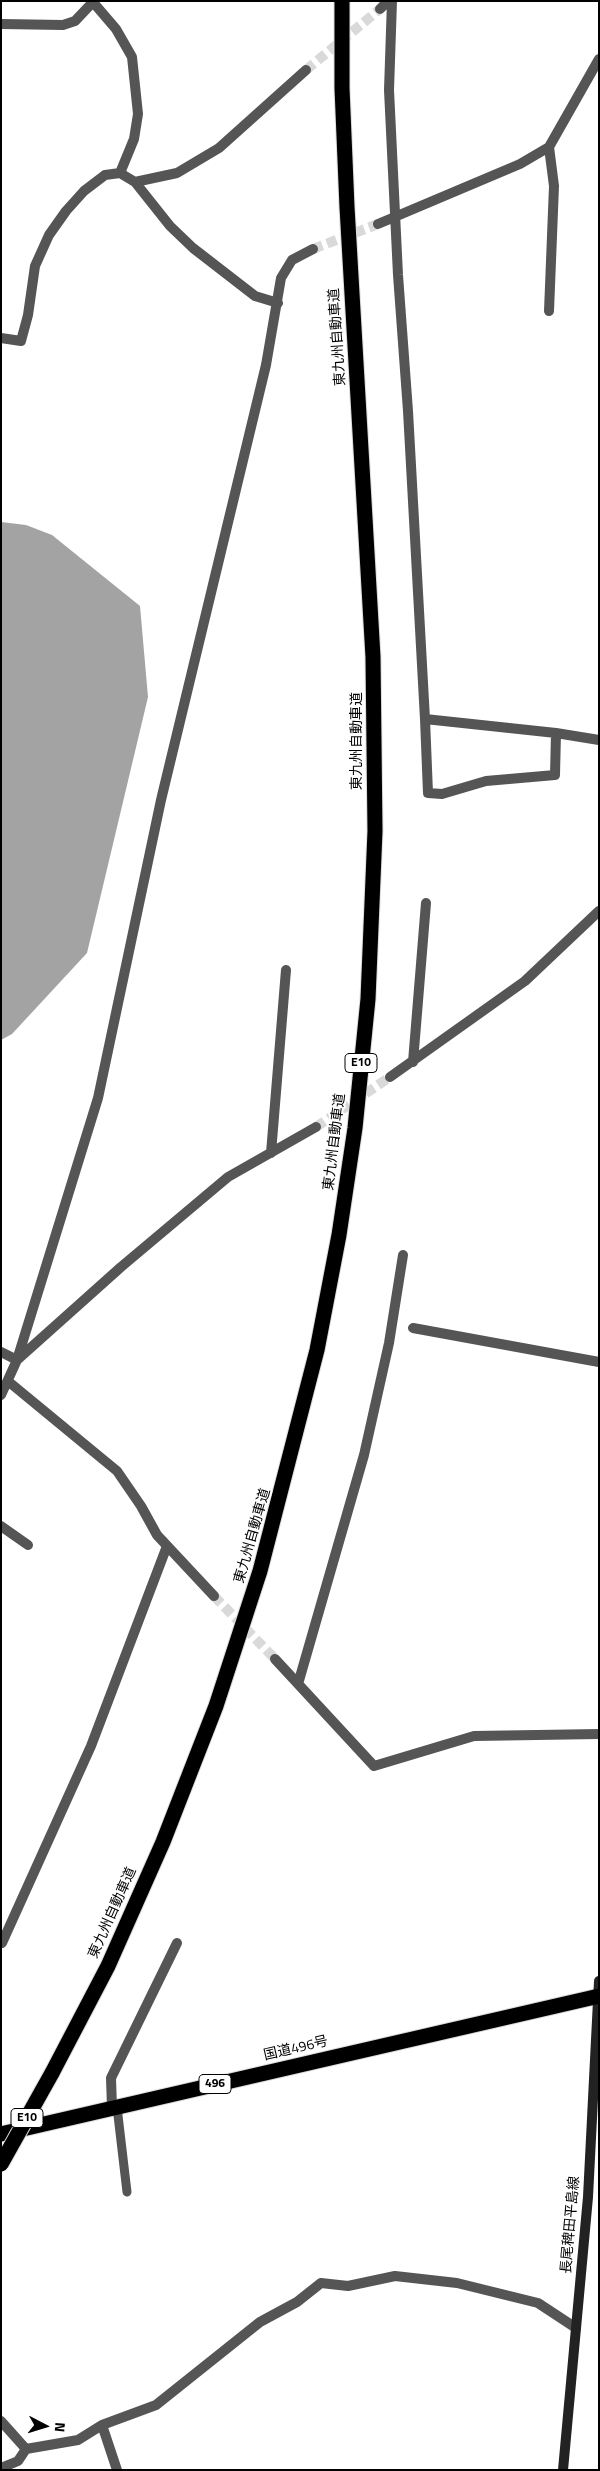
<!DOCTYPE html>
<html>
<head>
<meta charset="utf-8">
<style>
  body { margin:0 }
  #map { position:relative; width:600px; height:2471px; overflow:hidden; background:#fff; font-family:"Titillium Web",sans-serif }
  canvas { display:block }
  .frame { position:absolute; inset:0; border:2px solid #000; pointer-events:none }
  .north { position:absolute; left:20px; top:2401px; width:50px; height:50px; -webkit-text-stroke:4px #fff; paint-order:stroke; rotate:95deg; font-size:14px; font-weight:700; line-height:20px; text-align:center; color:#000 }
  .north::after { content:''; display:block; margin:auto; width:18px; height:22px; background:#000; clip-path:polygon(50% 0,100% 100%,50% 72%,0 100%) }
</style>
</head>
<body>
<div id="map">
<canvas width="600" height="2471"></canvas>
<div class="frame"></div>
<div class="north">N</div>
</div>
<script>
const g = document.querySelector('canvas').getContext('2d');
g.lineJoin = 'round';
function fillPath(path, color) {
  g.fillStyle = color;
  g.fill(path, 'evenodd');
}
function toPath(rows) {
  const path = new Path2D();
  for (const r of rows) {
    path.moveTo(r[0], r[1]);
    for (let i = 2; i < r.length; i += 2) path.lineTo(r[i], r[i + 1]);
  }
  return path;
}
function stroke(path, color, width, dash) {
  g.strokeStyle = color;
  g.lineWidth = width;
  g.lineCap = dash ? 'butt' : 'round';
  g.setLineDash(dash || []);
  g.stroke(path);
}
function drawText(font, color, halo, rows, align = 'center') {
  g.font = font + ' "Titillium Web","Noto Sans JP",sans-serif';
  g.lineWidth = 4;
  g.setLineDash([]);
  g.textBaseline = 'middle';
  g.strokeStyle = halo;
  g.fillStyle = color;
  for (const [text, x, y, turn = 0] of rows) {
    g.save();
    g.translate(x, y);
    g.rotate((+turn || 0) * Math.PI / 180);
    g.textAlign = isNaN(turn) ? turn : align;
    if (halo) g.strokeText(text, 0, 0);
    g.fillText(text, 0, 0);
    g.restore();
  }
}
const water = toPath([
  [1,522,26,525,52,535,140,606,148,697,87,953,12,1034,1,1040]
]);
const streetTunnel = toPath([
  [306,70,380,9],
  [313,249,378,224],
  [316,1127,390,1077],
  [214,1596,275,1659]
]);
const lane = toPath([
  [117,2107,127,2192]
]);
const street = toPath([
  [92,1,116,29,132,57,138,114,134,139,120,173],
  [392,1,389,90,398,275,408,411,425,719,556,733,599,740],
  [380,9,388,1],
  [1,24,63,25,75,21,93,2],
  [549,147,554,186,549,311],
  [135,182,177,173,219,148,306,70],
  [378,224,520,164,549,147,599,59],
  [1,338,21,341,28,315,35,266,49,235,66,211,84,191,105,175,120,173,135,182,170,226,193,248,255,296,278,303],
  [425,719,428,793,442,794,486,781,555,775,556,733],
  [413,1062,426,903],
  [390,1077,525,981,599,911],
  [271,1153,286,970],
  [413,1328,599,1362],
  [1,1352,17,1360],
  [17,1360,121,1267,228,1177,316,1127],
  [9,1382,117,1471,141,1506,157,1535,214,1596],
  [1,1395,17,1360,98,1098,161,800,266,365,281,278,292,260,313,249],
  [1,1526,28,1545],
  [275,1659,374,1766,474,1736,599,1734],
  [298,1684,364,1455,389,1343,403,1255],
  [2,1943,91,1746,167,1546],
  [112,2108,111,2078,177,1943],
  [1,2421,26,2449,78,2440,102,2425,117,2470],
  [102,2425,156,2405,260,2322,297,2302,321,2283,348,2286,395,2276,457,2283,538,2303,576,2328],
  [1,2468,18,2461,26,2449]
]);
const secondary = toPath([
  [563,2470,588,2197,599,1981]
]);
const highway = toPath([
  [52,2073,108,1966,163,1842,216,1706,260,1571,317,1350,339,1235,355,1128,368,999,375,831,373,657,347,207,342,88,342,1],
  [1,2134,599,1996]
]);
const highwayBridge = toPath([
  [1,2164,52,2073]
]);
const shields = [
  [361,1063,32],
  [215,2084,32],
  [27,2118,32]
];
const shieldNames = [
  ["E10",361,1063],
  ["496",215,2084],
  ["E10",27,2118]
];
const streetNames = [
  ["東九州自動車道",338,337,-94],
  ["東九州自動車道",358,741,-90],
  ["東九州自動車道",335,1142,-83],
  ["東九州自動車道",253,1536,-74],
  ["東九州自動車道",113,1913,-66],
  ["国道496号",296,2049,-13],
  ["長尾稗田平島線",571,2225,-85]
];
fillPath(water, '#a3a3a3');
stroke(streetTunnel, '#d9d9d9', 10, [10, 5]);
stroke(highway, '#dbdbdb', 17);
stroke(lane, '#555', 9);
stroke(street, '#555', 10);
stroke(secondary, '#222', 10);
stroke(highway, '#000', 15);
stroke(highwayBridge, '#dbdbdb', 17, []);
stroke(highwayBridge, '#000', 15);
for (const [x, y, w] of shields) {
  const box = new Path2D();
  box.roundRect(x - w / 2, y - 9.5, w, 19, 4);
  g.fillStyle = '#fff';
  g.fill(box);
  stroke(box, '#000', 1);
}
drawText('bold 12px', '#000', null, shieldNames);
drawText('14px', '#000', '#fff', streetNames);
</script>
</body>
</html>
